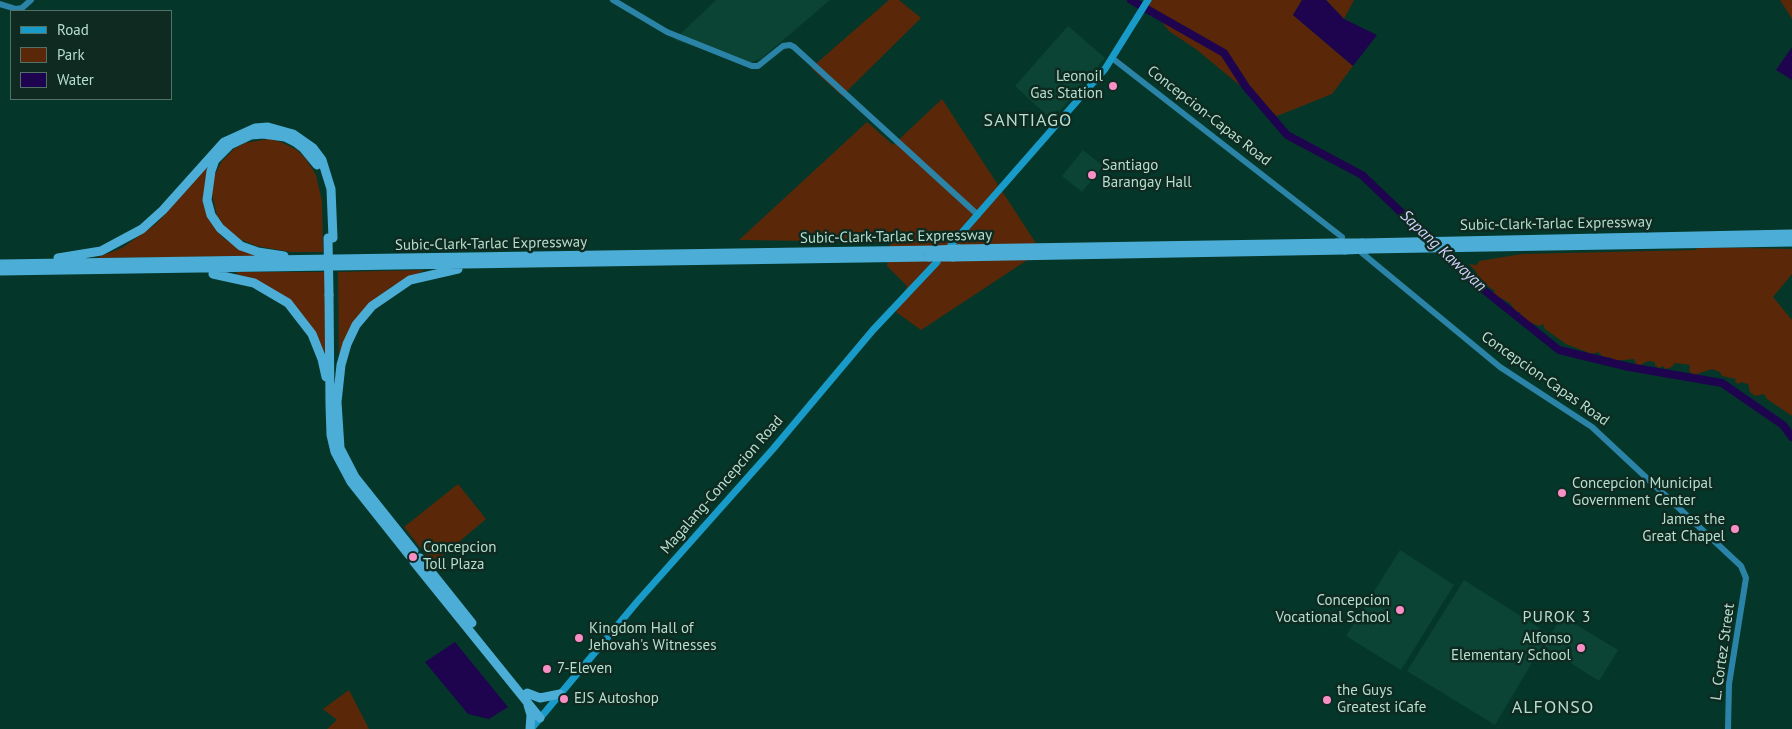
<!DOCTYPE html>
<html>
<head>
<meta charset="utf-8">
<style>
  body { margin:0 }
  #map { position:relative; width:1792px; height:729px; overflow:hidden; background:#043729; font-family:"PT Sans",sans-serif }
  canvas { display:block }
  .legend { position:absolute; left:10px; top:10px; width:162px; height:90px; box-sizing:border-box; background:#0e2a21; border:1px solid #527267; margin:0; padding:6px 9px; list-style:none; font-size:15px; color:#b7dfcf }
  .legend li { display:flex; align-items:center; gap:10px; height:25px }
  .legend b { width:25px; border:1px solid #527267 }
</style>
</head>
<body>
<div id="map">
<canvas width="1792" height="729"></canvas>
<ul class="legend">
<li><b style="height:6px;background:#189bc9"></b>Road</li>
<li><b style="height:14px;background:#5a2808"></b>Park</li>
<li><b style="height:14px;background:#1e044e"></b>Water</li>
</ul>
</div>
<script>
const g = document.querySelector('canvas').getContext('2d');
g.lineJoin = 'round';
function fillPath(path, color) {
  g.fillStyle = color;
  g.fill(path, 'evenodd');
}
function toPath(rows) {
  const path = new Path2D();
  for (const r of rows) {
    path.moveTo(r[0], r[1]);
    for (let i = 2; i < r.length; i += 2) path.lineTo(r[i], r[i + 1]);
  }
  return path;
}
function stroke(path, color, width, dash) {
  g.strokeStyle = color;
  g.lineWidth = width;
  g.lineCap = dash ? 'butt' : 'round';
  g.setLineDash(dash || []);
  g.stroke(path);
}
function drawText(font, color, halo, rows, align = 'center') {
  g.font = font + ' "PT Sans",sans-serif';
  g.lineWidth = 5;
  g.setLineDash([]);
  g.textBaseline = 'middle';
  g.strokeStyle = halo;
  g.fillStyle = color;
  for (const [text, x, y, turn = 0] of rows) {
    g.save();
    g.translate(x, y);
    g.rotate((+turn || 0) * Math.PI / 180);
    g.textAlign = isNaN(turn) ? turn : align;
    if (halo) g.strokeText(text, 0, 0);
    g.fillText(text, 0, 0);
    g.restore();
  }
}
const built = toPath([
  [716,0,830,0,762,58,749,63,674,40],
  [1068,26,1105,58,1060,111,1057,110,1050,118,1015,86],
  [1083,150,1103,166,1082,192,1062,176],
  [1400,550,1454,585,1401,670,1346,636],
  [1464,580,1549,634,1495,725,1407,671],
  [1562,616,1618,650,1599,681,1544,646]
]);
const green = toPath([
  [889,0,899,0,921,18,842,96,811,68],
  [1144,0,1302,0,1293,15,1353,66,1332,94,1277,116,1197,50,1169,31],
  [1326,0,1354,0,1344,19],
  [1780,0,1792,0,1792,19],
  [942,99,1041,251,921,330,896,312,907,286,887,266,890,242,739,240,867,122,893,145],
  [269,139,281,142,297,150,306,159,316,175,322,201,323,252,291,252,256,246,237,238,228,231,217,216,212,194,214,176,222,161,234,149,245,143],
  [210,164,203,198,210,221,222,237,232,244,260,256,96,258,122,248,156,224],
  [1699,247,1792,249,1792,274,1773,297,1792,320,1792,416,1767,399,1764,394,1755,396,1750,392,1748,384,1741,382,1739,384,1735,382,1736,379,1722,376,1720,372,1712,369,1694,375,1689,371,1690,365,1675,363,1672,367,1665,369,1663,366,1659,368,1655,365,1655,362,1648,361,1637,367,1634,359,1613,361,1612,358,1602,356,1598,352,1592,354,1566,344,1545,329,1543,324,1539,326,1529,322,1521,317,1520,312,1516,312,1510,303,1493,294,1495,291,1477,279,1477,273,1469,264,1477,265,1479,261,1522,254,1695,250],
  [425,270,391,287,376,298,339,357,338,272],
  [237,272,325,272,327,357,325,358,304,316,250,278,236,274],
  [458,484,486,519,433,564,404,527],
  [349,690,369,729,327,729,337,720,323,709]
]);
const water = toPath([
  [1302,0,1326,0,1344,19,1377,35,1353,66,1293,15],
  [1792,47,1792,80,1776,70],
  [455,642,508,707,489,719,468,714,425,662]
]);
const river = toPath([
  [1131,0,1224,53,1246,87,1287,135,1362,175,1474,282,1559,350,1629,367,1722,383,1783,425,1792,437]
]);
const secondary = toPath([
  [613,0,667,32,752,66,758,66,783,46,790,45,794,47,978,215],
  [0,4,16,9,22,8,31,0],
  [1112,58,1342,237],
  [1362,253,1500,367,1592,427,1741,566,1746,578,1729,684,1728,729]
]);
const primary = toPath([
  [951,245,1105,69,1148,0],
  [531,729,637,602,773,449,873,330,937,262]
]);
const highway = toPath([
  [1362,243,1792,234],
  [959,249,1337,243],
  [1368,249,1792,242],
  [284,256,258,252,241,246,220,228,211,215,207,200,211,171,215,160,230,145,251,135,263,134,285,137,295,142,303,148,317,165],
  [953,257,1345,250],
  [58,258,101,251,142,229,163,210,224,142,255,128,268,127,293,134,313,148,322,160,331,189,333,238],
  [0,264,936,250],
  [0,271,929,257],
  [213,274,254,283,288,303,312,334,322,359,326,377],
  [329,295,330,405,331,435,335,452,351,482,409,555],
  [414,551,355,477,340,448,337,402,341,365,347,344,356,325,372,306,410,280,458,269],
  [420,558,472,623],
  [414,562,540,718],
  [527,693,540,698,560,694],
  [528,705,531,715,530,729]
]);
const highwayBridge = toPath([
  [328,238,329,295],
  [1337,243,1362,243],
  [936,250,959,249],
  [1345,250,1368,249],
  [929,257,953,257]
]);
const markers = [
  [1113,86,5,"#fa8fc6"],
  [1092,175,5,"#fa8fc6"],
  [1562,493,5,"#fa8fc6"],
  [1735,529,5,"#fa8fc6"],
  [413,557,5,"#fa8fc6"],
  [1400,610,5,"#fa8fc6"],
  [579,638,5,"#fa8fc6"],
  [1581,648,5,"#fa8fc6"],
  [547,669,5,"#fa8fc6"],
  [564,699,5,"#fa8fc6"],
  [1327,700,5,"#fa8fc6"]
];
const poiNames = [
  ["Leonoil",1103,77,"right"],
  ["Gas Station",1103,94,"right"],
  ["Santiago",1102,166],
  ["Barangay Hall",1102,183],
  ["Concepcion Municipal",1572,484],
  ["Government Center",1572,501],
  ["James the",1725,520,"right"],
  ["Great Chapel",1725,537,"right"],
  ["Concepcion",423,548],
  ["Toll Plaza",423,565],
  ["Concepcion",1390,601,"right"],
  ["Vocational School",1390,618,"right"],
  ["Kingdom Hall of",589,629],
  ["Jehovah's Witnesses",589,646],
  ["Alfonso",1571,639,"right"],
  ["Elementary School",1571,656,"right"],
  ["7-Eleven",557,669],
  ["the Guys",1337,691],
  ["Greatest iCafe",1337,708],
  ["EJS Autoshop",574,699]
];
const streetNames = [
  ["Concepcion-Capas Road",1209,116,38],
  ["Subic-Clark-Tarlac Expressway",1556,224,-1],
  ["Subic-Clark-Tarlac Expressway",896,237,-1],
  ["Subic-Clark-Tarlac Expressway",491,244,-1],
  ["Concepcion-Capas Road",1545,379,35],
  ["Magalang-Concepcion Road",722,485,-49],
  ["L. Cortez Street",1723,652,-82]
];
const waterNames = [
  ["Sapang Kawayan",1443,251,43]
];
const neighbourhoodNames = [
  ["PUROK 3",1557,617]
];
const quarterNames = [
  ["SANTIAGO",1028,121],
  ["ALFONSO",1553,708]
];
fillPath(built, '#0b4434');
fillPath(green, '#5a2808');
fillPath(water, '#1e044e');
stroke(river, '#1e044e', 8);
stroke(secondary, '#2b84a7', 6);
stroke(primary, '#189bc9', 7);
stroke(highway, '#4cadd6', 9);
stroke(highwayBridge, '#4cadd6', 9);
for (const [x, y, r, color] of markers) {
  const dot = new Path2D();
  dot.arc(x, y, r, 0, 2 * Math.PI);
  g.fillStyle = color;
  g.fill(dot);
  stroke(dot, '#0e2a21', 2);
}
drawText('15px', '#b7dfcf', '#0e2a21', poiNames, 'left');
drawText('15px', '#b7dfcf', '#0e2a21', streetNames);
drawText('italic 16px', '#d5d2fd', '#0e2a21', waterNames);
g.letterSpacing = '1px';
drawText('16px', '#b7dfcf', '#0e2a21', neighbourhoodNames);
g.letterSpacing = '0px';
g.letterSpacing = '1px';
drawText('18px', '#b7dfcf', '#0e2a21', quarterNames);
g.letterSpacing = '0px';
</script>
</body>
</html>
